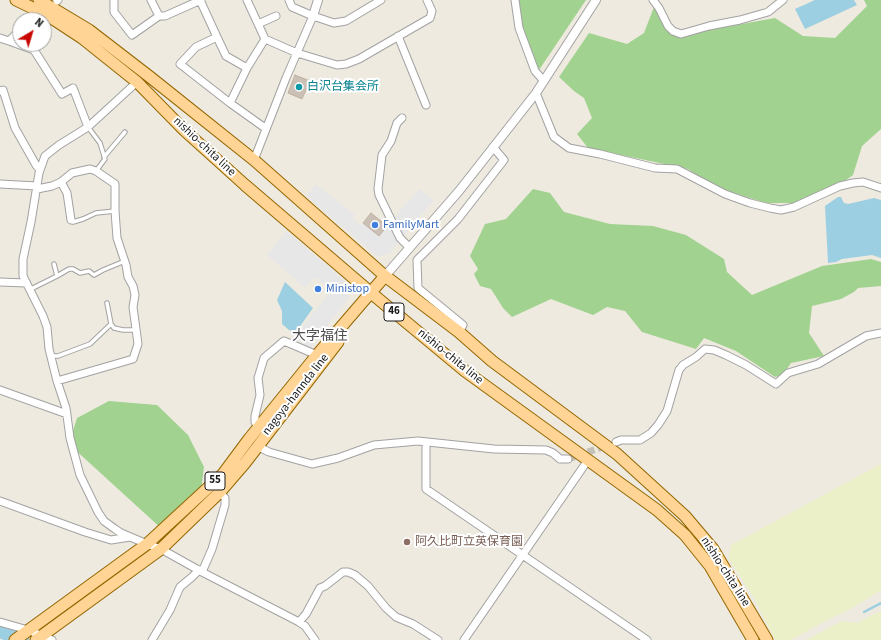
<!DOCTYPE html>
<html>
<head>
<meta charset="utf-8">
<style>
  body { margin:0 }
  #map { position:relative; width:881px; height:640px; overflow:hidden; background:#eeeadf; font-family:"Source Sans 3",sans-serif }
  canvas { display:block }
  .north { position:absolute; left:12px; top:12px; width:40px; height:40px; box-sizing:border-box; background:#fff; border:1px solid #a4a4a4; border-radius:50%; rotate:38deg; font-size:11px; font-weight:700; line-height:16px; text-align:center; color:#1b1b1b }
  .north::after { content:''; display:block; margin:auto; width:14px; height:18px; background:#c70700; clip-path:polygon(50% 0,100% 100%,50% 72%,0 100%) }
</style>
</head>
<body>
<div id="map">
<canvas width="881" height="640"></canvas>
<div class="north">N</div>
</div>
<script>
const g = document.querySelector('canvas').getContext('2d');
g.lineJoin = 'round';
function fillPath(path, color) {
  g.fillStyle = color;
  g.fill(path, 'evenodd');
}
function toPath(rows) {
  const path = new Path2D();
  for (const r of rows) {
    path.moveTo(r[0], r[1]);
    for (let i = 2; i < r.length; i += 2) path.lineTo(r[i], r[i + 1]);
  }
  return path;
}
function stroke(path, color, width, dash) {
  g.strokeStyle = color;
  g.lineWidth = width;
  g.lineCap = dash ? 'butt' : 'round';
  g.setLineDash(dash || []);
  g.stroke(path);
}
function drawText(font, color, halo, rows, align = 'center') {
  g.font = font + ' "Source Sans 3","Noto Sans JP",sans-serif';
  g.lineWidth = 4;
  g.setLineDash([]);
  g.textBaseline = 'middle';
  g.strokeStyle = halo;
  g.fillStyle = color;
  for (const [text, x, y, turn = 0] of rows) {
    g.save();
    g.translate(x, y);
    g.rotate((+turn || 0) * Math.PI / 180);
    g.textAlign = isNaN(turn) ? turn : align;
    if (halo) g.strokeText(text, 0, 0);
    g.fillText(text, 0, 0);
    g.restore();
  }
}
const farmland = toPath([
  [881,464,881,590,849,610,833,617,791,640,775,640,754,598,729,559,731,545],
  [881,611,881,640,806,640,842,621,857,623]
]);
const forest = toPath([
  [517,0,586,0,539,70,518,17],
  [864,0,881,0,881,129,862,146,853,175,839,185,793,203,766,203,728,191,707,182,688,169,588,148,577,134,592,118,584,98,574,91,559,77,589,33,627,44,644,33,654,7,666,28,676,36,775,18,803,36,835,38,867,6],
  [533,189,550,193,564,212,610,224,653,226,686,235,724,259,727,272,752,295,822,266,871,259,881,262,881,286,858,288,854,292,841,299,812,306,809,333,824,356,791,363,783,375,775,377,736,351,704,338,696,349,642,332,625,311,607,307,593,315,551,299,512,317,503,308,491,289,480,286,474,274,478,269,470,256,485,224,506,219],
  [109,401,157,405,188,435,204,467,199,506,181,524,173,528,163,530,71,446,72,434,77,418]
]);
const parking = toPath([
  [316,184,355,215,352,218,360,225,363,223,379,236,387,226,393,233,401,226,394,218,419,189,434,200,389,254,377,256,306,196],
  [286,231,344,280,349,298,310,348,294,338,331,290,315,277,305,288,267,255]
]);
const water = toPath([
  [815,0,854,0,857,5,805,29,795,9],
  [838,197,841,197,844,203,848,204,874,198,881,200,881,258,872,255,842,259,836,262,828,263,825,206],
  [285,282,313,308,296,332,289,330,282,324,282,311,277,300]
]);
const stream = toPath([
  [864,612,881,603]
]);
const river = toPath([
  [0,631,22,640]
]);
const building = toPath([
  [295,75,310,81,302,99,288,93,295,75],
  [371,213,387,226,379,236,363,223,371,213]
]);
const minorTunnel = toPath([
  [568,459,608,445]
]);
const service = toPath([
  [88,127,100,143,105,159,96,171],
  [104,157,125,132],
  [72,221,73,222,83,219,96,213,115,211],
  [57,276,69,269,73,269,80,273,89,271,94,275,103,270,125,261],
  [29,290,57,276,54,264],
  [111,324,114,328,123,330,136,330],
  [51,356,58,356,90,344,111,324,107,303]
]);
const minor = toPath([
  [114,0,114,12,132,35,159,16],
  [151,0,159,16,165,16,201,0],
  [200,0,217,37,196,47,180,64,230,103,265,128],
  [247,0,265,39,297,53,337,65,346,64,359,59,430,18,432,11,427,0],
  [289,0,292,7,313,16,334,23,346,21,381,0],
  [515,0,519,28,535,71,543,80],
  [653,0,659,8,668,26,673,31,681,34,709,26,740,20,768,12,783,0],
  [57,1,58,0],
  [31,20,35,17],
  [258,24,276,16],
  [398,36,426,105],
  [217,37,226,56,247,68],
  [0,38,9,41,20,30],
  [9,41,34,50,62,94,73,88,88,127],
  [137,82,88,127,59,145,45,156,39,173,31,222,23,259,23,276,43,316,47,327,49,349,57,381,66,408,70,438,80,475,98,512,104,521,115,529,121,533,147,544,161,549,202,572,299,622,305,626,315,640],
  [0,91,3,90,15,128,36,165,40,170],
  [536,93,554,137,569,148,600,154,655,168,677,169,725,194,750,203,770,208,781,210,794,207,840,186,853,183,863,182,881,188],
  [230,103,247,68,265,39],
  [402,118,397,123,391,141,382,155,378,189,379,195,400,238,409,247],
  [254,160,286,78,313,16],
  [0,184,37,186],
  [37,189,52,186,61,182,67,193,71,220],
  [0,282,26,283],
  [459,332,463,325,418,288,417,260,458,219,504,160,493,147],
  [57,381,133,359,138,344,133,307,135,295,133,286,128,277,126,265,117,238,115,211,115,184,96,171,90,169,72,173,61,182],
  [0,390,67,414],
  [258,428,255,422,255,416,260,395,258,378,264,358,284,341,317,355],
  [426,442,426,489,647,640],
  [616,442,621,440,640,440,651,433,658,425,667,411,679,370,683,365,696,357,705,349,714,350,726,355,746,365,776,384,788,373,818,364,866,336,881,333],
  [257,446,269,452,312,464,338,458,374,445,418,441,494,449,546,450,553,453,560,459,568,459],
  [0,501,85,532,111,540,130,537],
  [202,572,212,549,225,505,225,498,220,492],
  [0,622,28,630,52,640],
  [299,622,306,614,320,588,325,586,343,572,348,572,355,575,368,586,386,608,396,617,413,624,438,640],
  [152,640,170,610,180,587,192,577,199,570],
  [464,640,588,460]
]);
const tertiary = toPath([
  [313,16,318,0],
  [385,276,459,191,536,93,596,0]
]);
const primary = toPath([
  [16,0,47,15,82,38,137,82,184,130,245,185,370,292,465,371,657,510,685,535,710,566,753,640],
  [39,0,89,30,150,77,254,160,385,276,459,332,492,361,617,454,685,516,713,549,767,640],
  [15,640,147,544,223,474,249,439,317,355,385,276],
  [36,640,161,549,220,492,245,463,338,342]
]);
const markers = [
  [299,87,4,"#0f9aa8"],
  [375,225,4,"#3f7fe0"],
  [318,289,4,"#3f7fe0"],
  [407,542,4,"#8d6e63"]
];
const shields = [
  [394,312,20],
  [215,481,20]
];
const shieldNames = [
  ["46",394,312],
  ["55",215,481]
];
const cultureNames = [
  ["白沢台集会所",307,87]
];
const streetNames = [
  ["nishio-chita line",204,147,43],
  ["nishio-chita line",450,357,39],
  ["nagoya-hannda line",296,395,-52],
  ["nishio-chita line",725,572,57]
];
const shopNames = [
  ["FamilyMart",383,225],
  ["Ministop",326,289]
];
const educationNames = [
  ["阿久比町立英保育園",415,542]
];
const quarterNames = [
  ["大字福住",320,337]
];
fillPath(farmland, '#ebf0c8');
fillPath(forest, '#a1d290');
fillPath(parking, '#e7e7e7');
fillPath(water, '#9bcfe1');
stroke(stream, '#9bcfe1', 2.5);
stroke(river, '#9bcfe1', 14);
fillPath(building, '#cac0b6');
stroke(building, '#c1b0a1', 1);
stroke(minorTunnel, '#c4c1b8', 7, [7, 3.5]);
stroke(service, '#a2a2a2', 5.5);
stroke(minor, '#a2a2a2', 9);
stroke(tertiary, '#a2a2a2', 10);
stroke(primary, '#936700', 13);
stroke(service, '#fff', 3.5);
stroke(minor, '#fff', 7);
stroke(tertiary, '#fff', 8);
stroke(primary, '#ffd494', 11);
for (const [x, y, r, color] of markers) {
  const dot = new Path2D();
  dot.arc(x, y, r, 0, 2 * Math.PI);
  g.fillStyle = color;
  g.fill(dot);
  stroke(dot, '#fff', 1.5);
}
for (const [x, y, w] of shields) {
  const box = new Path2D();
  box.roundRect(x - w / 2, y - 9, w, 18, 3);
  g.fillStyle = '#fff';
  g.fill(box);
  stroke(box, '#1b1b1b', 1);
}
drawText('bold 11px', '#1b1b1b', null, shieldNames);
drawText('12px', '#0d838f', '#fff', cultureNames, 'left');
drawText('12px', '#1b1b1b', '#fff', streetNames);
drawText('12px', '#366cbe', '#fff', shopNames, 'left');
drawText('12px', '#785e54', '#fff', educationNames, 'left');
drawText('14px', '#4e4e4e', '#fff', quarterNames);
</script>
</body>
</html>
